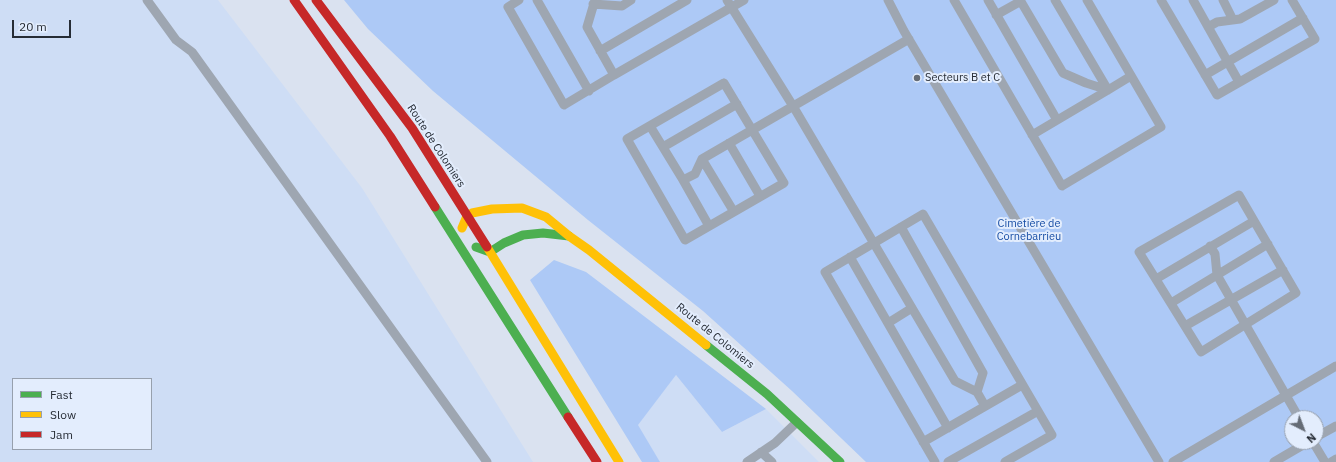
<!DOCTYPE html>
<html>
<head>
<meta charset="utf-8">
<style>
  body { margin:0 }
  #map { position:relative; width:1336px; height:462px; overflow:hidden; background:#dae2f0; font-family:"IBM Plex Sans",sans-serif }
  canvas { display:block }
  .legend { position:absolute; left:12px; top:378px; width:140px; height:72px; box-sizing:border-box; background:#e3edfd; border:1px solid #97a0ad; margin:0; padding:5px 7px; list-style:none; font-size:12px; color:#262c35 }
  .legend li { display:flex; align-items:center; gap:8px; height:20px }
  .legend b { width:20px; border:1px solid #97a0ad }
  .north { position:absolute; left:1284px; top:410px; width:40px; height:40px; box-sizing:border-box; background:#e3edfd; border:1px solid #97a0ad; border-radius:50%; rotate:138deg; font-size:11px; font-weight:700; line-height:16px; text-align:center; color:#262c35 }
  .north::after { content:''; display:block; margin:auto; width:14px; height:18px; background:#656c76; clip-path:polygon(50% 0,100% 100%,50% 72%,0 100%) }
  .scale { position:absolute; left:12px; top:20px; width:59px; height:18px; box-sizing:border-box; border:2px solid #262c35; border-top:0; padding-left:5px; font-size:12px; line-height:14px; white-space:nowrap; color:#262c35; -webkit-text-stroke:3px #e3edfd; paint-order:stroke }
</style>
</head>
<body>
<div id="map">
<canvas width="1336" height="462"></canvas>
<ul class="legend">
<li><b style="height:5px;background:#4caf50"></b>Fast</li>
<li><b style="height:5px;background:#ffc107"></b>Slow</li>
<li><b style="height:5px;background:#c62828"></b>Jam</li>
</ul>
<div class="north">N</div>
<div class="scale">20 m</div>
</div>
<script>
const g = document.querySelector('canvas').getContext('2d');
g.lineJoin = 'round';
function fillPath(path, color) {
  g.fillStyle = color;
  g.fill(path, 'evenodd');
}
function toPath(rows) {
  const path = new Path2D();
  for (const r of rows) {
    path.moveTo(r[0], r[1]);
    for (let i = 2; i < r.length; i += 2) path.lineTo(r[i], r[i + 1]);
  }
  return path;
}
function stroke(path, color, width, dash) {
  g.strokeStyle = color;
  g.lineWidth = width;
  g.lineCap = dash ? 'butt' : 'round';
  g.setLineDash(dash || []);
  g.stroke(path);
}
function drawText(font, color, halo, rows, align = 'center') {
  g.font = font + ' "IBM Plex Sans",sans-serif';
  g.lineWidth = 4;
  g.setLineDash([]);
  g.textBaseline = 'middle';
  g.strokeStyle = halo;
  g.fillStyle = color;
  for (const [text, x, y, turn = 0] of rows) {
    g.save();
    g.translate(x, y);
    g.rotate((+turn || 0) * Math.PI / 180);
    g.textAlign = isNaN(turn) ? turn : align;
    if (halo) g.strokeText(text, 0, 0);
    g.fillText(text, 0, 0);
    g.restore();
  }
}
const built = toPath([
  [0,0,218,0,362,188,533,462,0,462],
  [13,379,151,379,151,449,13,449],
  [676,375,722,432,766,409,819,462,660,462,637,425]
]);
const green = toPath([
  [344,0,1336,0,1336,462,866,462,792,391,703,311,588,220,433,91,368,29],
  [1292,418,1316,418,1316,442,1292,442],
  [554,260,586,272,766,409,722,432,676,375,638,425,660,462,642,462,530,280]
]);
const lane = toPath([
  [147,0,176,40,192,52,487,462],
  [519,0,508,7,564,105,614,75],
  [537,0,589,91],
  [595,0,587,27,614,75,744,0],
  [727,0,793,106,955,381,977,392,985,406],
  [888,0,904,31,1159,462],
  [954,0,1062,186,1161,127,1087,0],
  [988,0,1057,120],
  [1020,0,1063,73,1086,83,1108,90],
  [1055,0,1108,90,1131,76],
  [1161,0,1217,95,1315,39,1292,0],
  [1193,0,1239,82],
  [1223,0,1233,20],
  [593,4,622,6,631,0],
  [996,15,1021,1],
  [1208,27,1217,22,1240,19,1274,0],
  [600,51,687,0],
  [1205,75,1303,18],
  [724,83,784,183,685,240,627,139,724,83],
  [650,126,683,180],
  [1032,135,1108,90],
  [729,143,760,196],
  [663,147,737,104],
  [702,159,734,212],
  [1239,195,1296,293,1201,352,1139,252,1239,195],
  [709,226,683,180,695,174,702,159,909,39],
  [901,227,983,373,977,392],
  [1210,246,1215,254,1217,275,1299,418],
  [850,257,948,428],
  [1156,279,1254,221],
  [1171,303,1268,244],
  [888,323,912,308],
  [1185,326,1283,270],
  [1316,437,1336,426],
  [923,442,1022,385],
  [1313,442,1325,462],
  [761,452,772,462],
  [747,462,775,443,797,422],
  [935,462,825,272,923,214,1052,435,1005,462],
  [948,462,1038,411],
  [1173,462,1336,366],
  [1274,462,1308,442],
  [1331,462,1336,459]
]);
const fast = toPath([
  [435,207,568,417],
  [476,247,490,252,504,243,523,235,543,233,569,236],
  [706,345,767,394,840,462]
]);
const slow = toPath([
  [462,228,467,216,472,213,492,209,522,208,546,217,569,236,589,250,706,345],
  [487,247,619,462]
]);
const jam = toPath([
  [294,0,390,136,435,207],
  [316,0,412,128,487,247],
  [568,417,597,462]
]);
const markers = [
  [917,78,4,"#656c76"]
];
const poiNames = [
  ["Secteurs B et C",925,78]
];
const streetNames = [
  ["Route de Colomiers",436,146,57],
  ["Route de Colomiers",715,336,39]
];
const parkNames = [
  ["Cimetière de",1029,224],
  ["Cornebarrieu",1029,237]
];
fillPath(built, '#ceddf5');
fillPath(green, '#adc9f6');
stroke(lane, '#9ea6b1', 9);
stroke(fast, '#4caf50', 9);
stroke(slow, '#ffc107', 9);
stroke(jam, '#c62828', 9);
for (const [x, y, r, color] of markers) {
  const dot = new Path2D();
  dot.arc(x, y, r, 0, 2 * Math.PI);
  g.fillStyle = color;
  g.fill(dot);
  stroke(dot, '#e3edfd', 1.5);
}
drawText('11px', '#262c35', '#e3edfd', poiNames, 'left');
drawText('11px', '#262c35', '#e3edfd', streetNames);
drawText('11px', '#174da4', '#e3edfd', parkNames);
</script>
</body>
</html>
